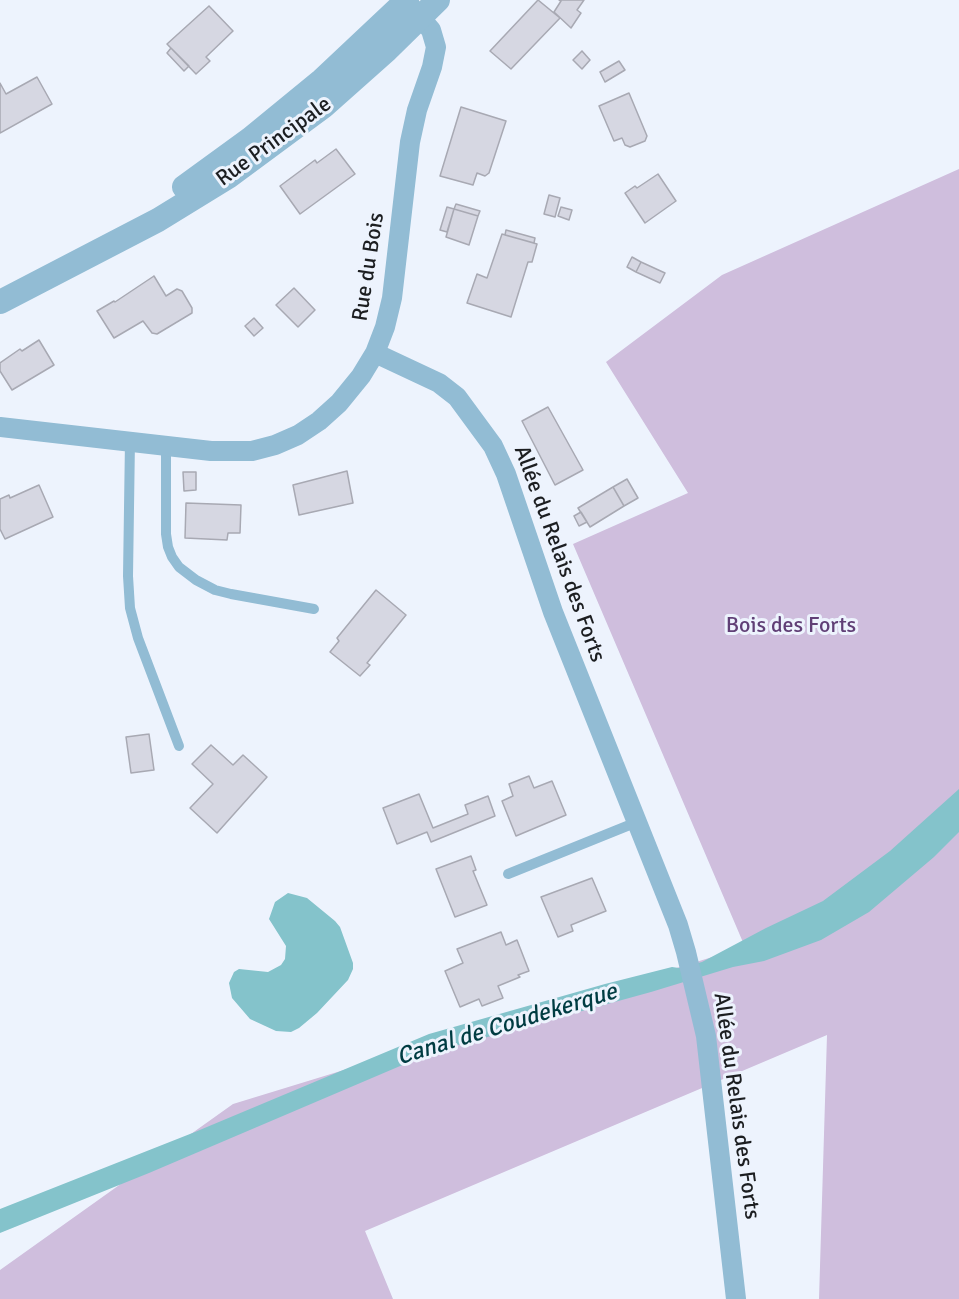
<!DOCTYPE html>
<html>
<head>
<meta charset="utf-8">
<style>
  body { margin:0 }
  canvas { display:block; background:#edf3fd }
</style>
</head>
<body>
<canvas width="959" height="1299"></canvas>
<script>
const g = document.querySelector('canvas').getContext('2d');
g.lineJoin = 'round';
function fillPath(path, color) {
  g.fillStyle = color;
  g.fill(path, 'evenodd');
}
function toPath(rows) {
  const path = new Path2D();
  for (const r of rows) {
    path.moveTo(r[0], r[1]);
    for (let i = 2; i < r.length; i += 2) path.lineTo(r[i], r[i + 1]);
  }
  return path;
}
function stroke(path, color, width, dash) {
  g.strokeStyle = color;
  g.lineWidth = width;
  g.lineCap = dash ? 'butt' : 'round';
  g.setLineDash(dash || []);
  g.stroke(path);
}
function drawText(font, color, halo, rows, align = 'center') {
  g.font = font + ' Signika,sans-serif';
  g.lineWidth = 6;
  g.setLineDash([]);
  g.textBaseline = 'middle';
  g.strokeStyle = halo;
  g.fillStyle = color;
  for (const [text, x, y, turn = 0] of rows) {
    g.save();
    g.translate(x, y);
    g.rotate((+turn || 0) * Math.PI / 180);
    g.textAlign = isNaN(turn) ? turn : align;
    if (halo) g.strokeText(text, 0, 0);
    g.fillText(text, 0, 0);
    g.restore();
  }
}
const green = toPath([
  [959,169,959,1299,819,1299,827,1035,365,1231,393,1299,0,1299,0,1270,233,1104,745,947,573,544,688,493,606,362,722,275]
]);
const water = toPath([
  [959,789,959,832,934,857,869,912,821,940,764,961,733,967,651,992,433,1052,149,1173,0,1233,0,1209,195,1132,429,1034,605,984,672,967,679,968,702,962,766,928,823,901,890,851],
  [288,893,307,898,335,921,340,927,353,963,353,969,348,980,317,1013,299,1028,291,1032,276,1031,250,1019,232,998,229,983,234,972,239,969,268,972,281,965,285,959,286,946,269,919,275,902]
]);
const building = toPath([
  [538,0,560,18,511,69,490,51,538,0],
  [559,0,584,0,577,10,581,13,571,28,554,12,561,1,559,0],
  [209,6,233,31,206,57,210,61,196,74,167,44,209,6],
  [171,48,189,66,184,71,167,53,171,48],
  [582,51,590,60,582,69,573,60,582,51],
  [619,61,625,70,605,82,600,72,619,61],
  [37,77,52,104,0,133,0,83,6,94,37,77],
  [629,93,647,136,645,141,630,147,625,145,622,138,614,141,599,106,629,93],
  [461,107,506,121,489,173,485,176,477,173,473,185,440,176,461,107],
  [336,149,355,174,300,214,280,186,315,160,317,163,336,149],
  [658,174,676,201,645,223,625,193,635,186,637,188,658,174],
  [549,195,560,198,555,217,544,214,549,195],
  [456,204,480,211,478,216,454,209,456,204],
  [447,207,454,209,447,232,440,230,447,207],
  [561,207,572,210,569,220,558,216,561,207],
  [454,209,478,216,469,245,446,237,454,209],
  [506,230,535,238,534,243,505,235,506,230],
  [502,234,537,244,532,262,528,262,511,317,467,303,477,274,487,278,502,234],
  [632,257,641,262,636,272,627,267,632,257],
  [641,262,665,273,660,283,636,272,641,262],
  [154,276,166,296,177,289,182,291,192,308,192,313,157,334,152,333,143,321,114,338,97,311,114,301,115,302,154,276],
  [294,288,315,310,298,327,276,305,294,288],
  [254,318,263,328,254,336,245,326,254,318],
  [39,340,54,365,12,390,0,371,0,363,20,349,22,351,39,340],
  [548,407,583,470,555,485,522,421,548,407],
  [347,471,353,503,299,515,293,485,347,471],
  [183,472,196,472,196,490,184,491,183,472],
  [627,479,638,498,624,506,613,487,627,479],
  [39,485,53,517,5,539,0,529,0,499,9,495,10,498,39,485],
  [613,487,624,506,590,527,578,508,613,487],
  [186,503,241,505,240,533,228,533,227,540,185,538,186,503],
  [581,512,587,522,579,526,574,516,581,512],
  [376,590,406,615,367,663,370,665,360,676,330,652,339,641,337,638,376,590],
  [149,734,154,770,131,773,126,737,149,734],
  [211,745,233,765,243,755,267,777,217,833,190,808,213,784,192,764,211,745],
  [529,776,534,788,552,781,566,815,516,836,502,801,513,796,509,784,529,776],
  [419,794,433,828,468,814,465,805,488,796,495,816,431,842,427,832,397,844,383,808,419,794],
  [471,856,476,870,473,871,487,905,455,917,436,869,471,856],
  [592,878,606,911,571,925,573,931,558,937,541,897,592,878],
  [501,932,506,945,517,940,529,971,518,975,520,977,498,986,503,998,482,1006,479,999,460,1007,445,971,463,963,457,949,501,932]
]);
const service = toPath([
  [130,440,128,576,130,608,138,638,179,746],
  [166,446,166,534,168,547,172,557,179,567,196,580,215,590,231,594,314,609],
  [508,874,637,822]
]);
const minor = toPath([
  [375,353,439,383,457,397,493,446,506,474,553,612,678,925,686,952,706,1036,736,1299],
  [0,427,211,451,252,451,275,445,298,435,319,421,339,403,361,376,375,353,385,327,392,298,410,142,417,110,432,67,436,47,431,30,412,8]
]);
const tertiary = toPath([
  [184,187,250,139,322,80,407,0],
  [0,302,158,220,228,177,324,106,387,50,438,0]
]);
const streetNames = [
  ["Rue Principale",274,142,-36],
  ["Rue du Bois",369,267,-81],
  ["Allée du Relais des Forts",559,554,70],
  ["Allée du Relais des Forts",736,1106,82]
];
const parkNames = [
  ["Bois des Forts",791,626]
];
const waterNames = [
  ["Canal de Coudekerque",507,1025,-17]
];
fillPath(green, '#cfbedd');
fillPath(water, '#84c3cb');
fillPath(building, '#d6d7e2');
stroke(building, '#a8a9b3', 1.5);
stroke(service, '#92bcd4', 10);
stroke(minor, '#92bcd4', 20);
stroke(tertiary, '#92bcd4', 24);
drawText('22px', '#1c1e21', '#edf3fd', streetNames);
drawText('22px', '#603f76', '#edf3fd', parkNames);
drawText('italic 24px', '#003c42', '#edf3fd', waterNames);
</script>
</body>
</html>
